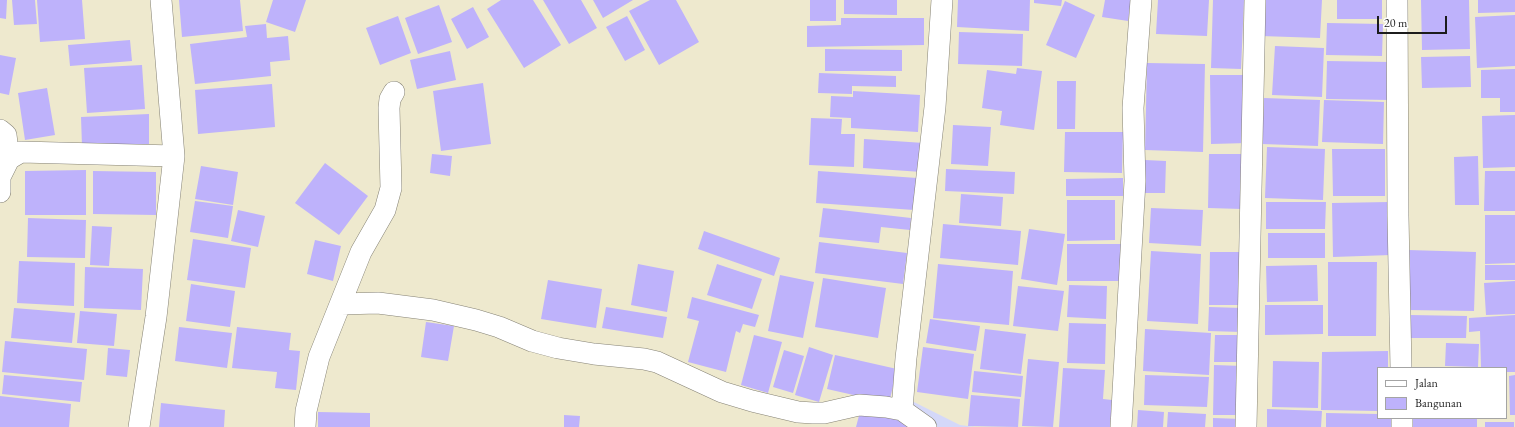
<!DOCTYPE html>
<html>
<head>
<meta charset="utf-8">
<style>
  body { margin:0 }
  #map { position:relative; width:1515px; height:427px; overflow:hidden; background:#eee9ce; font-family:"EB Garamond",serif }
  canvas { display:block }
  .legend { position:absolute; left:1377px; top:367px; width:130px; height:52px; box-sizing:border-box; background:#fff; border:1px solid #a4a4a4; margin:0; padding:5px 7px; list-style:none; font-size:12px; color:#1c1c1c }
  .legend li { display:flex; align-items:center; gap:8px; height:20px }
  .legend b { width:20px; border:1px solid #a4a4a4 }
  .scale { position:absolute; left:1377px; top:16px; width:70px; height:18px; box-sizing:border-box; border:2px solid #1c1c1c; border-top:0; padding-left:5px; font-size:12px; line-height:14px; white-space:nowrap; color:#1c1c1c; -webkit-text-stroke:3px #fff; paint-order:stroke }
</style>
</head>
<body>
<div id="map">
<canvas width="1515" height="427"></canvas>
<ul class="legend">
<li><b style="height:5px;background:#fff"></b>Jalan</li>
<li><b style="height:11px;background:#beb2fb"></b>Bangunan</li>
</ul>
<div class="scale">20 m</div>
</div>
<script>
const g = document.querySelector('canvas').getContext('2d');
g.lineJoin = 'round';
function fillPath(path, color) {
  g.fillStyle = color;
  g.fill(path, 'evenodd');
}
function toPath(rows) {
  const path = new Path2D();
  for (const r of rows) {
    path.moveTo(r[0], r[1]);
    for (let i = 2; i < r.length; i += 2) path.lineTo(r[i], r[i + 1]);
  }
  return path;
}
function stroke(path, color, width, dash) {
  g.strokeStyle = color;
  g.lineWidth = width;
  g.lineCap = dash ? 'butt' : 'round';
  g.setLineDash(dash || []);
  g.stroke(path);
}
const built = toPath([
  [906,398,960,425,976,427,858,427]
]);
const building = toPath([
  [0,0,7,0,6,19,0,18],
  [12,0,35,0,37,24,14,25],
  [37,0,82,0,85,39,40,42],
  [179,0,240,0,243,31,182,37],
  [273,0,306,0,295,32,266,22],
  [501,0,533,0,561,45,524,68,487,9],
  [543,0,581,0,597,28,569,44],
  [593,0,633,0,603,18],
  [650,0,676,0,699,42,659,65,629,11],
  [810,0,836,0,836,21,810,21],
  [844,0,897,0,897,15,844,14],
  [958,0,1030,0,1029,31,957,27],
  [1034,0,1062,0,1061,6,1034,3],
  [1105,0,1131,0,1128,21,1102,17],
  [1158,0,1209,0,1207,36,1156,34],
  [1213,0,1244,0,1241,69,1211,68],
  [1262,0,1322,0,1320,38,1261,36],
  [1337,0,1382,0,1382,19,1337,19],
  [1421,0,1469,0,1470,49,1422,50],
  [1478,0,1515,0,1515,12,1478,13],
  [1065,1,1095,15,1076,58,1046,45],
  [439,5,452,42,418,54,405,18],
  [473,7,489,37,467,49,451,19],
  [1515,15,1515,66,1477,68,1475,17],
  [398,16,411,53,380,65,366,28],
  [627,16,645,50,625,61,606,27],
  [841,18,924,18,924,45,807,47,807,26,841,25],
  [1327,23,1383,24,1382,56,1326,55],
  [266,24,267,38,288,36,290,60,270,62,271,76,195,84,190,44,247,37,245,26],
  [959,32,1023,34,1022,66,958,64],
  [130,40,132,61,70,66,68,45],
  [1275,46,1324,48,1322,97,1272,95],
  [825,49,902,50,902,71,825,71],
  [450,51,456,80,417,89,410,60],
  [0,55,16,58,9,95,0,93],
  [1470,56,1471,87,1422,88,1421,57],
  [1327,61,1390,62,1390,100,1326,99],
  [1147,63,1205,64,1203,152,1145,150],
  [142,65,145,109,87,113,84,68],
  [1017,68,1042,71,1034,130,1000,125,1002,111,982,108,987,70,1016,74],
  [1515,69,1515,112,1500,112,1500,98,1481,98,1481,70],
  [819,73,896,76,896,87,852,86,852,94,818,93],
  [1210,75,1247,75,1248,143,1211,144],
  [1057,81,1076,81,1075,129,1057,129],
  [483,83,491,144,441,151,433,91],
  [272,84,275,127,198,134,195,90],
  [47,88,55,135,25,140,18,93],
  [853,91,920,95,918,132,851,128,851,118,830,117,831,96,853,97],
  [1264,98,1320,100,1318,146,1262,144],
  [1324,100,1384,102,1383,144,1322,142],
  [149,114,149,144,82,146,81,117],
  [1515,115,1515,167,1483,168,1482,116],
  [811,118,842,119,841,134,855,134,854,167,809,165],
  [953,125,991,127,988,166,951,164],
  [1065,132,1123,132,1122,173,1064,172],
  [864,139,924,143,922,172,863,168],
  [1267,147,1325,149,1323,200,1265,198],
  [1332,149,1385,149,1385,196,1333,196],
  [432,154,452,156,450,176,430,173],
  [1209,154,1243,154,1242,209,1208,208],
  [1478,156,1479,205,1455,205,1454,157],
  [1145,160,1166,161,1165,193,1144,193],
  [325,163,368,196,339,235,295,203],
  [201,166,238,172,233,205,195,199],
  [946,169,1015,172,1014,194,945,191],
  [86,170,86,215,25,215,25,171],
  [93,171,156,172,156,215,93,214],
  [818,171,917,178,914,210,816,203],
  [1485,171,1515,171,1515,211,1484,211],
  [1123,178,1123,196,1066,196,1066,179],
  [961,194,1003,197,1001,226,959,223],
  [1067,200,1115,200,1115,240,1067,241],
  [195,201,233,206,228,238,190,232],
  [1266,202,1326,202,1325,229,1266,229],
  [1389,202,1391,255,1333,257,1332,203],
  [823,208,911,218,910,230,881,227,879,243,819,237],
  [1151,208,1203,210,1201,246,1149,243],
  [238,210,265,216,258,247,231,241],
  [1485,215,1515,215,1515,263,1485,264],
  [28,218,86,220,85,258,27,257],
  [943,224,1021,231,1018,265,940,258],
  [92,226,112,227,109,266,90,265],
  [1029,229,1065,234,1057,285,1021,279],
  [704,231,780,258,774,276,698,249],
  [1268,233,1325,233,1325,258,1268,258],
  [193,239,251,248,245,288,187,280],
  [315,240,341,246,333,281,307,274],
  [819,242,907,253,903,284,815,273],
  [1067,244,1121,244,1121,281,1067,281],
  [1408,250,1476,252,1474,311,1407,310],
  [1151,251,1201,254,1198,324,1147,321],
  [1210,252,1243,252,1243,305,1209,305],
  [19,261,75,263,74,306,17,303],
  [1328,262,1377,262,1376,336,1328,336],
  [638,264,674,271,667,312,631,305],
  [717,264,762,279,752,309,707,295],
  [938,264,1013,271,1009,325,933,318],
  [1317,265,1318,301,1267,302,1266,266],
  [1485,265,1515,265,1515,280,1485,280],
  [85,267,143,269,141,310,84,308],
  [780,275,814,282,803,338,768,331],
  [823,278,886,288,878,338,815,327],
  [548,280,602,289,596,328,541,319],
  [1515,281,1515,314,1486,315,1484,283],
  [191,284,235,291,230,327,186,321],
  [1069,285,1107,286,1106,319,1067,317],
  [1018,286,1064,291,1058,331,1013,326],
  [692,297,759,315,755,327,743,324,740,333,736,331,726,372,688,362,699,321,687,318],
  [1265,305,1323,305,1323,334,1265,335],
  [606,307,667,317,663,338,602,328],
  [1209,307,1242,308,1242,332,1208,331],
  [14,308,75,313,72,343,11,338],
  [80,311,117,314,114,346,77,343],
  [1410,315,1467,316,1466,338,1409,338],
  [1515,315,1515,372,1506,372,1506,368,1481,368,1480,331,1469,332,1469,318],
  [930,319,980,326,976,351,926,343],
  [426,322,454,326,448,361,421,357],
  [1069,323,1106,324,1105,364,1067,363],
  [179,327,232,333,227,368,175,361],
  [237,327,291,333,289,350,300,351,296,390,275,388,277,372,232,368],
  [985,329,1026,334,1021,374,980,369],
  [1145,329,1211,333,1209,375,1143,371],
  [754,335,782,342,768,393,741,385],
  [1215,335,1240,335,1240,362,1214,362],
  [5,341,87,349,84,380,2,372],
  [1446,343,1479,344,1478,367,1445,366],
  [809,347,833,355,819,402,795,395],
  [923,347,974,354,968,399,917,392],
  [108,348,130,350,127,377,106,375],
  [784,350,804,356,793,393,773,387],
  [1388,351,1388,368,1378,368,1378,386,1358,386,1378,386,1378,411,1321,410,1322,352],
  [835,355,897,369,889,403,827,389],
  [1028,359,1059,362,1053,427,1022,426],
  [1273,361,1319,362,1318,408,1272,407],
  [1214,365,1243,366,1242,415,1213,415],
  [1063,368,1105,370,1103,399,1112,400,1110,427,1059,427],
  [974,371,1023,376,1021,397,972,392],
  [4,375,82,382,80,402,2,394],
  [1145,375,1209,377,1207,407,1144,405],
  [1515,375,1515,415,1510,415,1509,376],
  [971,395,1020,399,1018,427,968,426],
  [0,396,71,404,69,427,0,427],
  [161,403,225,410,224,427,159,427],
  [861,408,914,421,912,427,856,427],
  [1267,409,1322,411,1321,427,1267,427],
  [1138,410,1164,412,1163,427,1137,427],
  [318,412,370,413,370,427,318,427],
  [1168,412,1206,414,1205,427,1167,427],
  [1326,413,1378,414,1378,418,1398,418,1398,427,1326,427],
  [564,415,580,416,579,427,564,427],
  [1213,418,1242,419,1241,427,1213,427],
  [1413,418,1477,418,1477,427,1413,427],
  [1485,422,1514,422,1514,427,1485,427]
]);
const street = toPath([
  [1397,0,1398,216,1401,368],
  [0,130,6,135,9,159],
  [0,192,0,177,9,159,21,152,174,156],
  [341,304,378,303,433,310,476,320,499,327,532,341,558,348,594,354,644,359,657,362,722,392,752,401,798,412,813,413,824,413,859,405,886,407,902,410],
  [1402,418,1402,427],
  [139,427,156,317,174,156,161,0],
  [305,427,306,411,319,357,361,252,385,210,391,188,389,108,390,99,394,92],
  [926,427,902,410,906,358,935,107,942,0],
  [1121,427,1135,181,1133,108,1141,0],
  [1246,427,1255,0]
]);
fillPath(built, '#d4d8f9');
fillPath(building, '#beb2fb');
stroke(street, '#858275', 22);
stroke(street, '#fff', 21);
</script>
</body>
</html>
